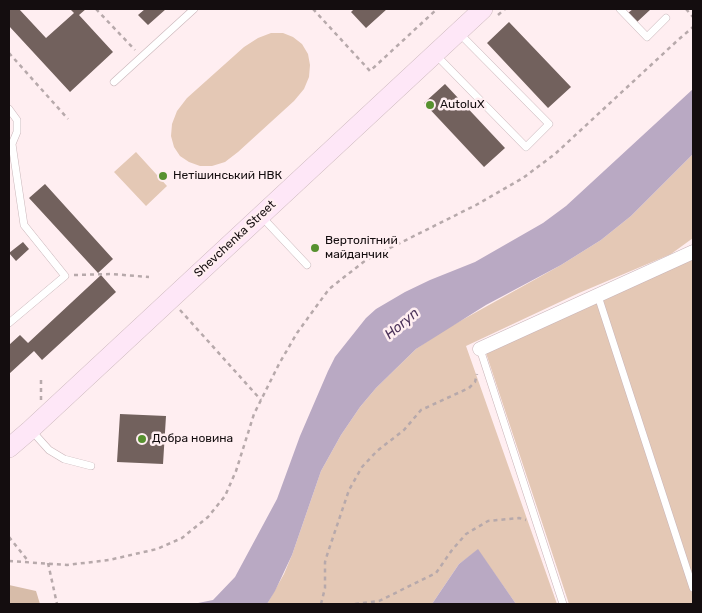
<!DOCTYPE html>
<html>
<head>
<meta charset="utf-8">
<style>
  body { margin:0 }
  #map { position:relative; width:702px; height:613px; overflow:hidden; background:#ffeef1; font-family:Rubik,sans-serif }
  canvas { display:block }
  .frame { position:absolute; inset:0; border:10px solid #140d0f; pointer-events:none }
</style>
</head>
<body>
<div id="map">
<canvas width="702" height="613"></canvas>
<div class="frame"></div>
</div>
<script>
const g = document.querySelector('canvas').getContext('2d');
g.lineJoin = 'round';
function fillPath(path, color) {
  g.fillStyle = color;
  g.fill(path, 'evenodd');
}
function toPath(rows) {
  const path = new Path2D();
  for (const r of rows) {
    path.moveTo(r[0], r[1]);
    for (let i = 2; i < r.length; i += 2) path.lineTo(r[i], r[i + 1]);
  }
  return path;
}
function stroke(path, color, width, dash) {
  g.strokeStyle = color;
  g.lineWidth = width;
  g.lineCap = dash ? 'butt' : 'round';
  g.setLineDash(dash || []);
  g.stroke(path);
}
function drawText(font, color, halo, rows, align = 'center') {
  g.font = font + ' Rubik,sans-serif';
  g.lineWidth = 5;
  g.setLineDash([]);
  g.textBaseline = 'middle';
  g.strokeStyle = halo;
  g.fillStyle = color;
  for (const [text, x, y, turn = 0] of rows) {
    g.save();
    g.translate(x, y);
    g.rotate((+turn || 0) * Math.PI / 180);
    g.textAlign = isNaN(turn) ? turn : align;
    if (halo) g.strokeText(text, 0, 0);
    g.fillText(text, 0, 0);
    g.restore();
  }
}
const green = toPath([
  [271,33,283,33,293,37,302,44,308,54,310,65,309,77,304,89,294,101,238,152,225,162,212,166,200,166,189,162,180,156,174,147,171,136,172,124,177,111,187,98,244,47,258,38],
  [136,152,167,186,146,206,114,172],
  [693,154,693,238,671,254,579,293,466,346,557,604,516,604,478,550,459,564,432,604,267,604,284,574,292,555,321,471,341,435,360,407,376,388,416,349,444,330,561,265,601,240,631,216],
  [693,258,693,604,569,604,485,350]
]);
const forest = toPath([
  [9,585,36,591,40,604,9,604]
]);
const water = toPath([
  [693,89,693,154,631,216,601,240,561,265,486,305,416,349,376,388,360,407,341,435,321,471,292,555,275,591,267,604,179,604,198,603,213,600,235,577,277,499,300,436,328,371,335,357,366,318,376,309,405,292,430,280,475,262,543,223,566,206],
  [478,549,516,604,432,604,459,564]
]);
const building = toPath([
  [9,9,19,9,46,38,74,13,70,9,86,9,79,15,113,52,70,92,9,26],
  [145,9,166,9,148,25,138,15],
  [354,9,387,9,366,28,351,12],
  [633,9,651,9,637,22,628,13],
  [509,22,571,87,548,108,487,43],
  [445,84,505,148,484,167,424,103],
  [45,184,113,259,98,273,29,198],
  [23,242,29,249,16,261,9,253],
  [101,275,116,292,42,360,34,351,9,374,9,345,20,335,28,343],
  [120,414,166,416,163,464,117,462]
]);
const path = toPath([
  [96,9,135,50],
  [313,9,370,71,437,9],
  [686,9,693,17],
  [498,15,505,9],
  [9,53,68,119],
  [74,275,111,274,149,277],
  [180,310,261,400],
  [41,400,41,379],
  [9,537,29,562],
  [9,561,67,565,109,560,157,549,182,538,208,517,225,496,236,471,254,414,279,364,297,333,329,289,366,260,476,205,523,178,555,154,678,40,693,27],
  [48,563,57,604],
  [321,604,325,588,325,562,328,552,349,490,362,467,377,451,404,430,421,410,469,388,475,382,477,374],
  [355,604,379,601,436,573,452,550,466,534,488,521,519,518,526,520]
]);
const lane = toPath([
  [620,9,647,37,666,18],
  [435,54,526,147,549,124,459,33],
  [114,82,194,9],
  [9,109,17,120,17,132,12,144,24,225,65,276,9,323],
  [261,216,307,265],
  [598,296,693,588],
  [480,349,563,604],
  [31,430,49,450,64,459,91,466]
]);
const street = toPath([
  [480,349,693,252]
]);
const secondary = toPath([
  [9,448,30,430,483,9]
]);
const markers = [
  [430,105,5,"#57912f"],
  [163,176,5,"#57912f"],
  [315,248,5,"#57912f"],
  [142,439,5,"#57912f"]
];
const poiNames = [
  ["AutoluX",440,105],
  ["Нетішинський НВК",173,176],
  ["Вертолітний",325,241],
  ["майданчик",325,255],
  ["Добра новина",152,439]
];
const streetNames = [
  ["Shevchenka Street",235,239,-43]
];
const waterNames = [
  ["Horyn",402,324,-40]
];
fillPath(green, '#e4c8b5');
fillPath(forest, '#d7bca9');
fillPath(water, '#b9a9c3');
fillPath(building, '#72615d');
stroke(lane, '#c9b5b9', 8);
stroke(street, '#c9b5b9', 15);
stroke(secondary, '#c9b5b9', 20);
stroke(path, '#b7a9ab', 2.5, [4, 4]);
stroke(lane, '#fff', 7);
stroke(street, '#fff', 14);
stroke(secondary, '#fee7f7', 19);
for (const [x, y, r, color] of markers) {
  const dot = new Path2D();
  dot.arc(x, y, r, 0, 2 * Math.PI);
  g.fillStyle = color;
  g.fill(dot);
  stroke(dot, '#ffeef1', 2);
}
drawText('12px', '#140d0f', '#ffeef1', poiNames, 'left');
drawText('12px', '#140d0f', '#ffeef1', streetNames);
drawText('italic 14px', '#4c335a', '#ffeef1', waterNames);
</script>
</body>
</html>
